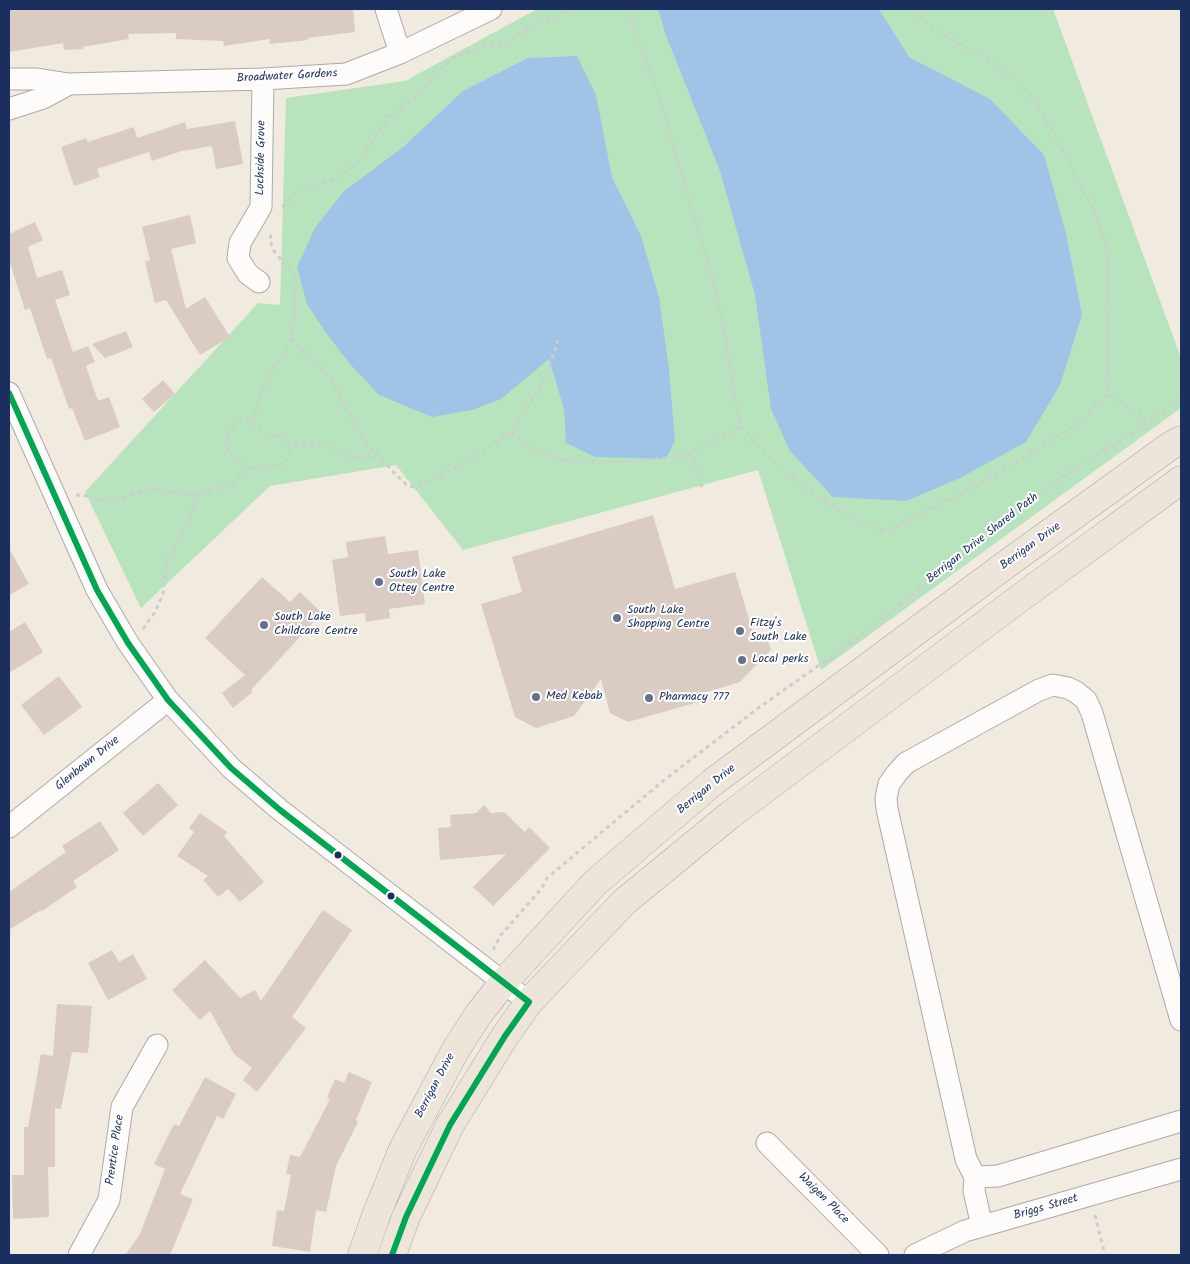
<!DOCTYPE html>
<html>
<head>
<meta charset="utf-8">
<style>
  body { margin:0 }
  #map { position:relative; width:1190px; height:1264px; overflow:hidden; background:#f0eadf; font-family:Kalam,sans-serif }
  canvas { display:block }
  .frame { position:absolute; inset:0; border:10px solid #1b2f5e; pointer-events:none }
</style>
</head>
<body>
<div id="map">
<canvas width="1190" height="1264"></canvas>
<div class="frame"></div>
</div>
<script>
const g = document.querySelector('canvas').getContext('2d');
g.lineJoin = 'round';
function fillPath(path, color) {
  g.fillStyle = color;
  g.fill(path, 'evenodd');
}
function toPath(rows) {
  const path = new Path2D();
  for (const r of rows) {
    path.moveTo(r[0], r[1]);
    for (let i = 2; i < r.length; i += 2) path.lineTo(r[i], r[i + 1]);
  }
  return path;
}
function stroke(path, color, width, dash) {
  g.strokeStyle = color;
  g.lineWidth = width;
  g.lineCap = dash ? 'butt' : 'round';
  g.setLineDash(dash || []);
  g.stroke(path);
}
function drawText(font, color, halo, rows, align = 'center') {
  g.font = font + ' Kalam,sans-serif';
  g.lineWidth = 4;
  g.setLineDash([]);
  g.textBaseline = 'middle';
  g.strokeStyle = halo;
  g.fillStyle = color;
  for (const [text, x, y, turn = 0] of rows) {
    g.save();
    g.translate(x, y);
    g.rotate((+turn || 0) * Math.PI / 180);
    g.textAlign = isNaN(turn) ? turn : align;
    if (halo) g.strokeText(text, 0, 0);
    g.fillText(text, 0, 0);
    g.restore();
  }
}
const green = toPath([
  [537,9,1053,9,1181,358,1181,408,821,670,758,470,463,550,396,465,270,486,141,608,85,492,258,303,280,305,286,98,405,81]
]);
const water = toPath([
  [658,9,879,9,909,57,990,99,1044,155,1066,233,1082,315,1060,385,1026,442,960,478,906,501,833,497,790,451,771,409,755,295,720,171,665,33],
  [577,56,596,95,612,177,641,236,659,297,669,369,675,441,666,459,595,457,566,443,564,409,549,359,501,399,472,410,432,417,379,395,350,364,326,333,307,304,297,267,315,228,343,192,402,148,463,91,528,58]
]);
const building = toPath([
  [9,9,353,9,355,32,307,38,308,40,270,44,269,39,224,46,223,41,176,39,176,33,128,34,129,39,83,47,83,49,64,50,63,43,9,52],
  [235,121,243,164,216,169,212,146,182,151,152,161,149,152,97,169,100,177,74,186,61,147,86,138,88,142,134,127,137,138,185,122,187,129],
  [190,215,196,243,171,249,186,309,205,297,230,337,200,355,166,300,155,303,145,262,150,260,142,227],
  [35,222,43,240,28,247,37,278,62,270,70,295,55,300,73,352,88,346,95,362,86,366,98,401,109,397,120,427,85,441,72,408,69,409,51,358,47,359,30,308,25,310,9,260,9,234],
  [126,331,133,347,105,358,92,344],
  [163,380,175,394,154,412,142,399],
  [653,515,675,589,735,572,754,636,766,633,771,650,740,682,707,692,709,699,628,722,610,713,601,679,574,716,536,728,515,717,481,604,522,592,512,557],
  [385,536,388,554,418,550,425,604,389,609,390,618,366,622,365,613,340,616,332,560,348,557,346,542],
  [9,548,29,584,9,595],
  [262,577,290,602,300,592,322,613,251,690,253,692,233,708,222,693,245,675,205,638],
  [25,622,43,652,9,673,9,632],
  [59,676,82,707,44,735,21,705],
  [158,783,178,805,143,836,123,813],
  [484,805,491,813,504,812,525,832,529,827,550,848,493,906,473,887,506,854,440,860,438,828,451,827,450,815,476,813],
  [200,813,227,832,224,836,264,882,240,902,228,889,218,897,203,880,208,876,177,856,194,832,189,828],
  [100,821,119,850,73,881,77,887,42,911,41,910,9,930,9,892,66,852,62,846],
  [323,910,352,930,292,1017,306,1028,257,1092,243,1080,252,1068,234,1054,210,1011,200,1020,172,990,205,960,240,998,255,990,261,1001],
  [112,950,119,962,133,954,147,979,108,1000,88,963],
  [57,1004,92,1006,88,1053,72,1052,61,1109,55,1108,55,1167,48,1167,49,1217,13,1219,12,1175,24,1175,24,1127,28,1127,41,1054,53,1056],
  [349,1072,372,1082,356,1120,358,1122,336,1166,326,1212,316,1210,310,1252,272,1246,277,1210,284,1211,291,1175,286,1174,290,1155,300,1157,330,1099,327,1098,335,1079,344,1083],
  [205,1077,236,1094,223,1119,217,1116,180,1194,193,1199,170,1255,125,1255,140,1234,165,1169,154,1164,174,1124,179,1126]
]);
const path = toPath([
  [629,9,663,110,708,263,724,330,736,405,743,427,750,438,774,462,809,491,858,523,871,528,884,530,896,527,994,476,1085,419,1094,407,1108,394,1142,415,1147,424],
  [914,9,924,21,941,34,987,58,1016,80,1036,103,1056,137,1091,205,1103,235,1107,254,1109,308,1107,384,1108,394],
  [282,207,301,189,336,179,360,161,388,117,420,94,440,70,454,57,484,46,503,45,539,22,560,15,566,9],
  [291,339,329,377,339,393,361,437,397,476,408,486,415,487,458,466,484,451,511,432,540,388,556,348,558,337],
  [252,421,263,390,291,339,294,319,296,281,292,273,274,251,270,241,271,232],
  [511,432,532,448,553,458,574,462,628,462,676,457,691,453,743,427],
  [290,442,290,452,284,464,270,466,261,470,255,470,243,461,234,458,229,453,227,447,227,438,229,431,234,425,243,421,252,421,262,433,268,436,282,437,290,442,329,447,351,456,363,458,379,457],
  [691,453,702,487],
  [76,495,89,496,104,501,115,501,142,491,156,489,182,494,196,495,231,485,250,467],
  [143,629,155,612,163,594,167,561,191,516,196,495],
  [493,950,501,935,542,888,547,878,663,781,757,709,852,642,1056,481,1147,424,1181,397],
  [1095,1215,1105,1255]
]);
const street = toPath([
  [386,9,400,53],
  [9,79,37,79,69,84,263,79,346,74,400,53,491,9],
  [9,109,43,98,69,84],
  [259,282,248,274,238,258,240,243,261,207,263,79],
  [9,393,97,590,128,643,168,700,231,768,280,810,529,1002],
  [9,827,168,700],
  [1181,1020,1092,713,1086,700,1076,692,1068,688,1053,685,1039,690,906,763,897,773,889,784,886,798,887,809,966,1159,975,1177,998,1176,1181,1121],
  [767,1143,878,1255],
  [975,1177,974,1191,982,1226],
  [79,1255,109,1200,122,1107,157,1045],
  [915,1255,965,1231,1181,1169]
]);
const primary = toPath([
  [362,1255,377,1213,403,1149,455,1051,478,1015,503,983,595,883,713,782,1008,563,1170,446,1181,440],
  [392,1255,406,1217,450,1125,505,1036,529,1002,624,902,730,815,1024,595,1181,480]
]);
const bus1 = toPath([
  [9,393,97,590,128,643,168,700,231,768,280,810,529,1002,505,1036,450,1125,406,1217,392,1255]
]);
const markers = [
  [379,582,5,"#66708b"],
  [617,618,5,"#66708b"],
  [264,625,5,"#66708b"],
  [740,631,5,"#66708b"],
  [742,660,5,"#66708b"],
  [536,697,5,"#66708b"],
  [649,698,5,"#66708b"],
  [338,855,4.5,"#1b2f5e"],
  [391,896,4.5,"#1b2f5e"]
];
const streetNames = [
  ["Broadwater Gardens",287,77,-3],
  ["Lochside Grove",262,158,-89],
  ["Berrigan Drive Shared Path",983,539,-38],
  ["Berrigan Drive",1031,547,-36],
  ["Glenbawn Drive",88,764,-39],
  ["Berrigan Drive",707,790,-39],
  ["Berrigan Drive",436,1086,-62],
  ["Prentice Place",116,1150,-82],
  ["Waigen Place",823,1199,45],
  ["Briggs Street",1046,1208,-16]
];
const poiNames = [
  ["South Lake",389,575],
  ["Ottey Centre",389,589],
  ["South Lake",627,611],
  ["Shopping Centre",627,625],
  ["South Lake",274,618],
  ["Childcare Centre",274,632],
  ["Fitzy's",750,624],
  ["South Lake",750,638],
  ["Local perks",752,660],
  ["Med Kebab",546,697],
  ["Pharmacy 777",659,698]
];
fillPath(green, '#b8e4bd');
fillPath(water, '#9fc4e7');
fillPath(building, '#daccc2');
stroke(street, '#abaaaa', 23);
stroke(primary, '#abaaaa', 29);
stroke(path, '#cdcdcf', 3, [4, 4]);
stroke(street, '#fdfcfa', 21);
stroke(primary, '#ede4da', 28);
stroke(bus1, '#00a651', 6);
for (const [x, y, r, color] of markers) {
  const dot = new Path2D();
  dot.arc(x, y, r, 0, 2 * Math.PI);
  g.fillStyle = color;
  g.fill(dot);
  stroke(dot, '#fff', 2);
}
drawText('12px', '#1b2f5e', '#fff', streetNames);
drawText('12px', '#1b2f5e', '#fff', poiNames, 'left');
</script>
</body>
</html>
